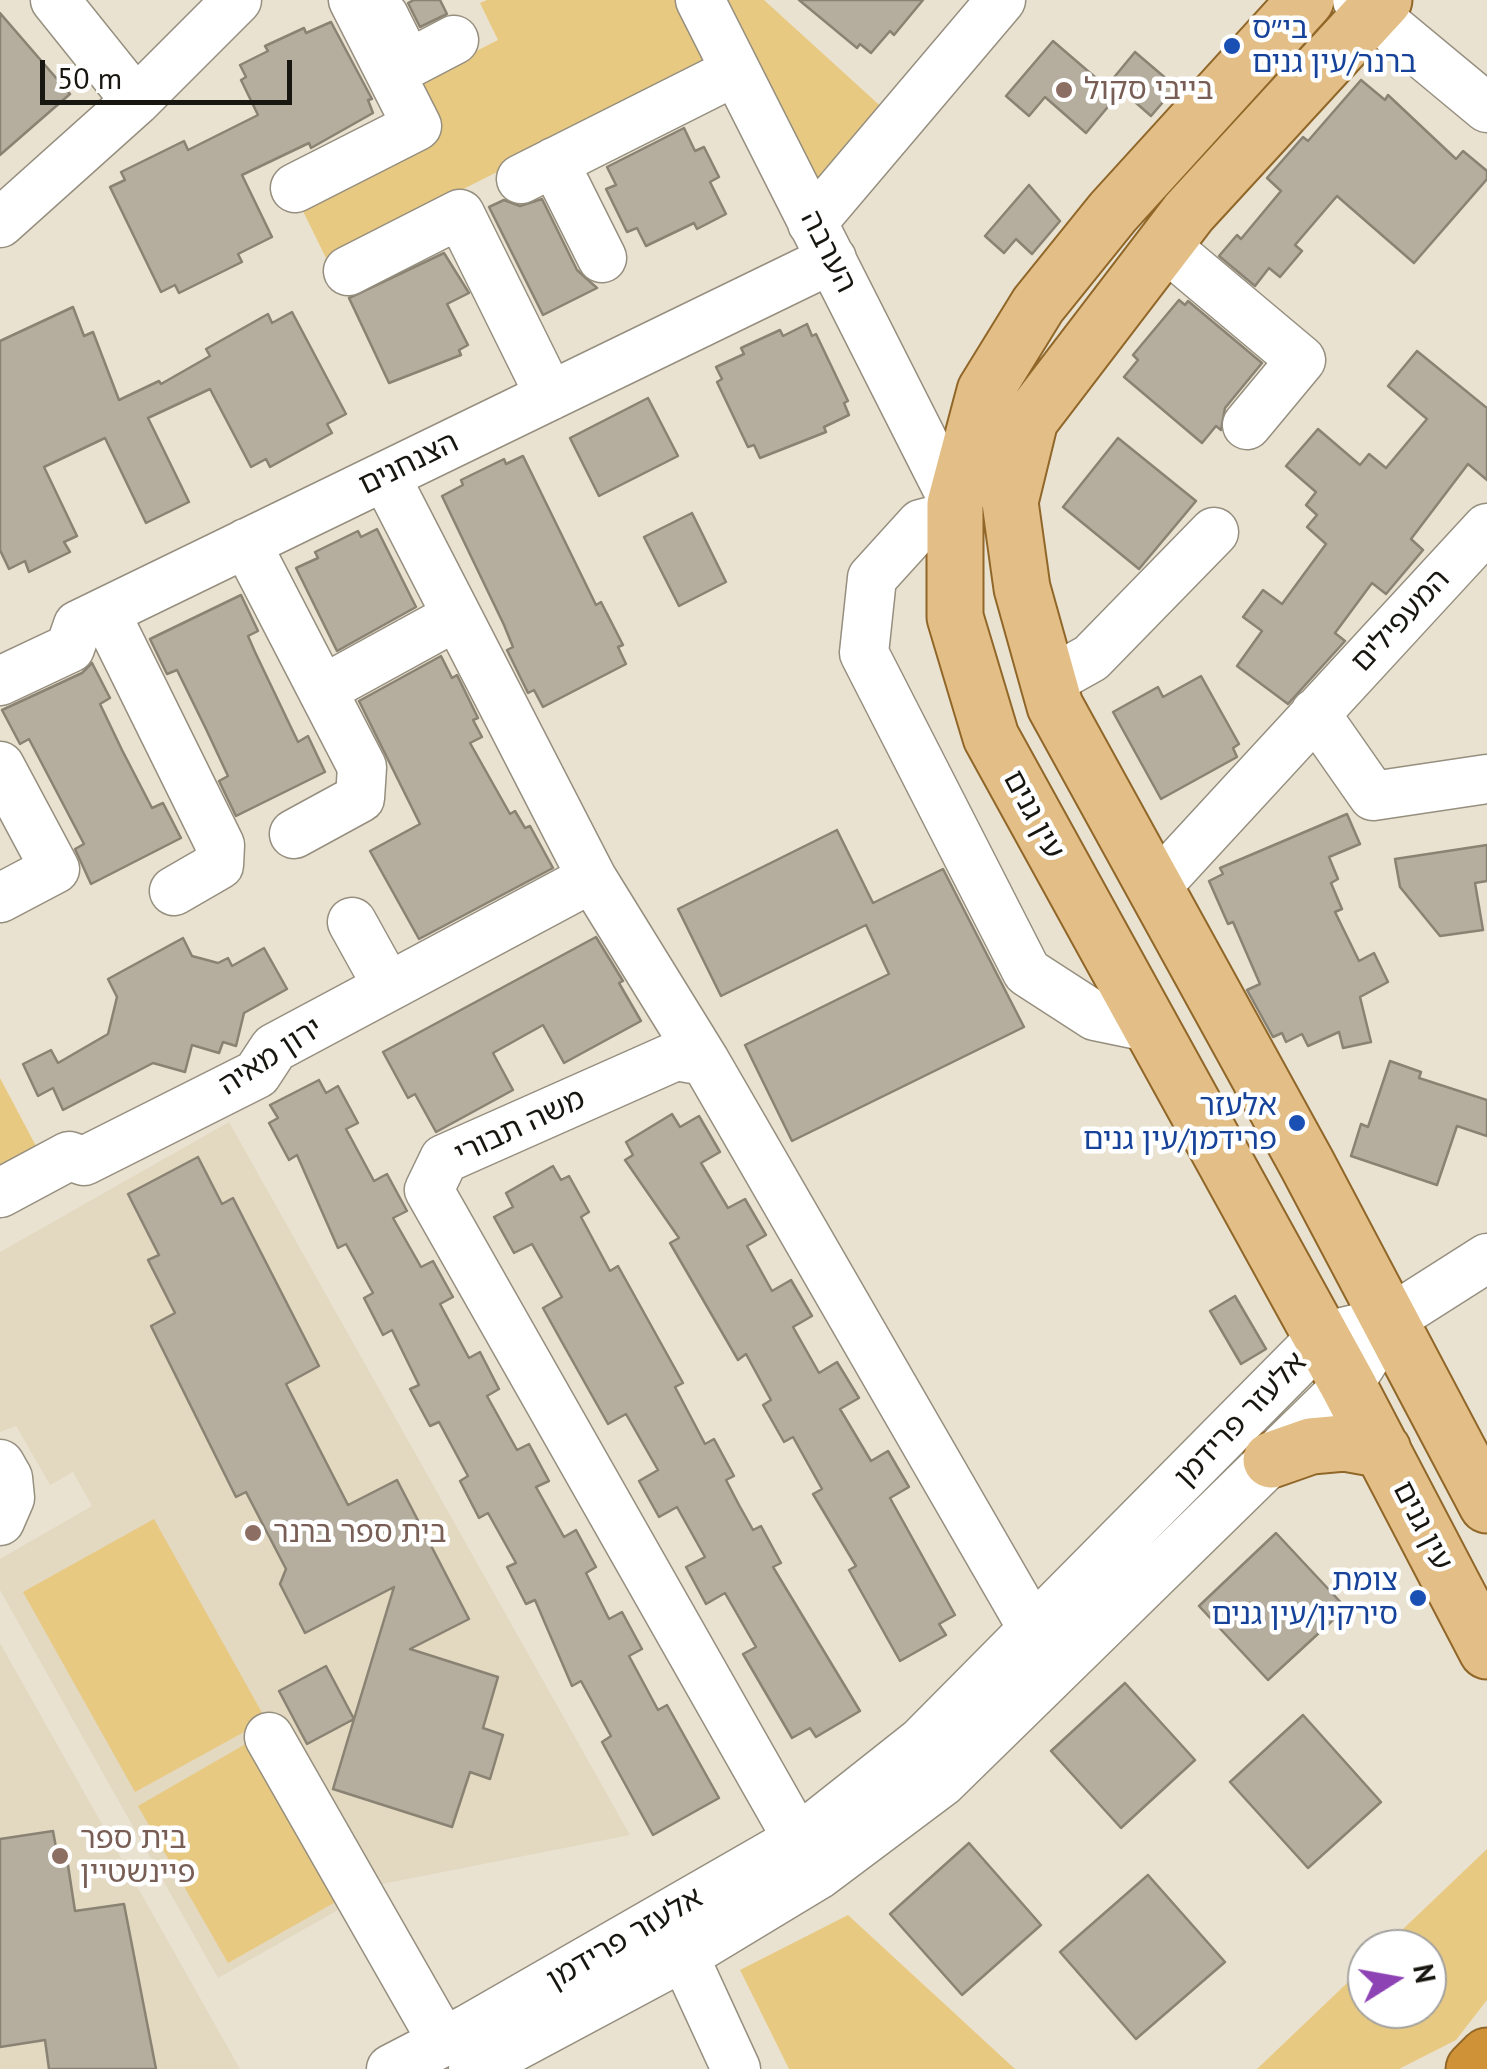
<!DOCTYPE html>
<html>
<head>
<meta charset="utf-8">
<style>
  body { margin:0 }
  #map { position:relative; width:1487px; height:2069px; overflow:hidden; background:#eae2d1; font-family:"PT Sans",sans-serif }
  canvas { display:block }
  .north { position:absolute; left:1347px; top:1929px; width:100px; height:100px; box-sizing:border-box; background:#fff; border:2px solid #a3a29f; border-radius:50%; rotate:79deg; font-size:28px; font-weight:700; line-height:40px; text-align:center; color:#181610 }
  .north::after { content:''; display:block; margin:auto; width:35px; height:45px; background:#8e43b5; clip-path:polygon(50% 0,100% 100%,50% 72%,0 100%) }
  .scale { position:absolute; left:40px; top:60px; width:252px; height:45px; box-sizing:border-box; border:5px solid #181610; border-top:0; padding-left:12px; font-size:30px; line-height:35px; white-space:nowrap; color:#181610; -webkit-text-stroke:8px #fff; paint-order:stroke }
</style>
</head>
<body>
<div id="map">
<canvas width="1487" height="2069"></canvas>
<div class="north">N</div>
<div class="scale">50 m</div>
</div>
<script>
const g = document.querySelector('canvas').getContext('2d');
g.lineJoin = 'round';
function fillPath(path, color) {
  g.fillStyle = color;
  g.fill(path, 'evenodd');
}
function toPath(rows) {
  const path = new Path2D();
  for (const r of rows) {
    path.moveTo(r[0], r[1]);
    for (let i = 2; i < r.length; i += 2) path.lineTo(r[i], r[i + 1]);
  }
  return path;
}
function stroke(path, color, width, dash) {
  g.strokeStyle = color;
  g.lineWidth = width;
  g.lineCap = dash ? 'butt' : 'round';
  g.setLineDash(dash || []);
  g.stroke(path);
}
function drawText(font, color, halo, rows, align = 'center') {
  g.font = font + ' "PT Sans","Noto Sans Hebrew",sans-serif';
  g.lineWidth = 9;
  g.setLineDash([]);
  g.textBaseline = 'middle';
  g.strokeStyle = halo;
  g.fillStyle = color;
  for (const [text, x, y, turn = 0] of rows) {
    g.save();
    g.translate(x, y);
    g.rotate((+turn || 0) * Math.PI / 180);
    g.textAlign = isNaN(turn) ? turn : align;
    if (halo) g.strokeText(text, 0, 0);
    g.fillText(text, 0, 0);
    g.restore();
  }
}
const built = toPath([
  [229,1122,630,1835,357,1889,361,1897,218,1978,0,1590,0,1559,92,1506,73,1472,50,1485,16,1426,0,1432,0,1252],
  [0,1643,240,2069,0,2069]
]);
const green = toPath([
  [487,0,764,0,898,122,812,223,728,56,326,258,297,199,427,133,405,87,498,40,480,3],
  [0,1078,36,1146,69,1156,0,1193],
  [154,1519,266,1720,135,1792,23,1592],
  [256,1738,346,1896,228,1963,138,1806],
  [1487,1849,1487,2000,1456,2040,1399,2069,1257,2069,1367,1964,1367,2009,1427,2009,1427,1949,1382,1949],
  [848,1915,1015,2069,789,2069,740,1970]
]);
const building = toPath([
  [414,0,440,0,447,14,420,27,408,3,414,0],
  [799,0,923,0,894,35,890,31,871,53,860,44,857,48,799,0],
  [0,13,70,94,0,155,0,13],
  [331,22,372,99,368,100,373,113,311,148,309,143,242,175,272,237,238,254,242,262,179,293,175,285,161,292,110,187,125,180,121,172,184,141,188,150,258,115,241,80,246,77,240,65,268,51,265,46,304,28,306,33,331,22],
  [1053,41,1117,96,1086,133,1045,97,1029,116,1006,96,1053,41],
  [1135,52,1176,87,1151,116,1111,81,1135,52],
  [1361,80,1385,100,1388,95,1456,159,1463,151,1487,171,1487,179,1414,263,1337,196,1295,245,1302,251,1280,277,1269,268,1255,286,1219,256,1237,235,1241,239,1281,191,1267,178,1303,137,1308,141,1361,80],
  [684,128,695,151,704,147,719,177,710,182,726,214,697,229,694,223,646,246,637,228,627,232,606,189,616,185,607,167,684,128],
  [1029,185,1060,221,1032,254,1016,239,1004,253,985,236,1029,185],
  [542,199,577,270,597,288,543,315,489,207,504,200,520,206,542,199],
  [444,253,469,293,447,304,468,345,459,350,461,355,389,383,349,298,444,253],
  [1179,300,1185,305,1188,301,1262,363,1225,408,1221,430,1216,426,1202,443,1124,377,1138,360,1133,355,1179,300],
  [73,307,84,336,93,332,119,400,159,381,161,384,210,356,206,349,268,314,272,323,292,312,346,414,327,424,332,433,270,467,266,459,251,467,210,389,148,418,189,502,146,523,105,438,44,467,77,536,64,542,70,552,29,572,25,561,9,569,0,550,0,341,73,307],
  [807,324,812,336,816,334,848,401,844,403,849,415,824,427,826,432,760,458,754,445,748,447,717,382,722,379,716,367,744,354,741,348,780,330,783,336,807,324],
  [1417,351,1487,408,1487,480,1468,464,1411,539,1423,550,1386,594,1372,583,1335,633,1345,641,1288,704,1237,666,1262,631,1243,617,1263,590,1282,604,1326,544,1307,527,1317,515,1306,505,1316,492,1286,466,1318,429,1360,465,1369,454,1386,468,1427,419,1388,386,1417,351],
  [648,398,678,456,599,496,570,438,648,398],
  [1118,438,1196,501,1139,569,1063,507,1118,438],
  [523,456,596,605,601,602,623,645,618,647,626,664,543,707,534,690,528,693,507,650,513,647,504,625,442,496,463,485,461,480,504,459,506,464,523,456],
  [692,513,726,582,679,606,644,537,692,513],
  [377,529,416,607,337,651,296,568,318,558,315,552,358,531,361,537,377,529],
  [241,595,258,631,248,636,255,652,298,742,308,736,325,772,236,816,219,781,228,776,206,729,177,670,167,674,150,639,241,595],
  [441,656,452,678,457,675,478,718,473,720,482,737,470,743,510,814,515,811,525,828,530,826,553,868,419,939,370,851,420,824,359,701,441,656],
  [92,663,110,698,100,704,122,750,152,808,163,803,181,838,91,884,75,849,84,844,29,739,20,744,2,710,82,673,92,663],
  [1201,676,1239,744,1233,748,1237,757,1161,799,1113,712,1158,687,1163,697,1201,676],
  [1347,814,1360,844,1329,857,1338,879,1331,883,1342,909,1335,912,1359,961,1374,953,1388,982,1360,997,1371,1042,1343,1048,1339,1032,1308,1046,1302,1034,1286,1042,1282,1033,1273,1037,1247,990,1260,984,1233,922,1228,924,1209,881,1223,874,1220,868,1347,814],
  [837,830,873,903,943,869,1024,1027,792,1141,745,1045,889,974,866,925,721,996,678,909,837,830],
  [1487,845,1487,881,1475,883,1483,930,1440,936,1400,887,1395,859,1487,845],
  [596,937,623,981,619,983,641,1021,564,1063,543,1025,493,1053,513,1090,436,1132,415,1094,408,1098,383,1052,596,937],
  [183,938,192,956,218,963,228,958,232,966,264,948,287,989,244,1013,236,1046,223,1042,219,1053,192,1045,185,1072,153,1063,63,1110,53,1088,38,1096,23,1064,51,1050,58,1063,108,1034,117,997,108,979,183,938],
  [1390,1061,1421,1072,1419,1078,1487,1100,1487,1136,1457,1126,1437,1185,1351,1156,1361,1124,1368,1127,1390,1061],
  [319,1080,326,1093,338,1086,358,1123,346,1129,374,1181,387,1174,407,1211,393,1218,421,1267,433,1261,453,1297,440,1304,469,1358,480,1352,499,1389,487,1396,517,1450,529,1444,549,1481,536,1487,564,1537,576,1530,596,1567,586,1573,609,1619,622,1612,642,1649,629,1656,658,1710,667,1705,719,1798,653,1835,602,1742,611,1736,581,1681,572,1686,535,1600,526,1604,507,1567,516,1563,488,1513,479,1518,460,1481,468,1476,439,1422,430,1426,410,1389,419,1385,392,1330,383,1335,364,1298,373,1293,346,1244,338,1248,297,1155,289,1160,269,1123,278,1118,270,1105,319,1080],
  [672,1114,680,1127,699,1116,720,1152,701,1163,728,1208,745,1199,766,1235,747,1246,772,1291,791,1280,812,1316,793,1327,819,1373,837,1362,859,1398,840,1409,871,1461,888,1451,909,1487,890,1498,955,1615,939,1624,946,1635,900,1661,849,1570,856,1566,813,1494,822,1489,793,1437,784,1442,763,1405,771,1400,746,1354,738,1360,670,1243,679,1238,625,1160,633,1155,626,1142,672,1114],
  [198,1157,222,1204,233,1198,319,1366,286,1384,348,1505,397,1480,469,1619,410,1649,498,1677,483,1728,503,1735,490,1779,470,1772,452,1827,333,1789,354,1719,307,1744,279,1691,326,1666,354,1719,394,1587,305,1633,280,1584,286,1569,246,1492,236,1497,151,1326,175,1313,148,1260,159,1255,128,1194,198,1157],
  [553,1166,561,1180,569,1176,589,1212,581,1217,610,1271,618,1266,683,1383,675,1387,705,1444,714,1439,734,1476,726,1480,739,1505,753,1530,761,1526,781,1563,773,1567,860,1711,816,1737,810,1728,792,1738,743,1654,756,1647,725,1593,706,1604,686,1567,705,1557,677,1507,659,1517,639,1481,658,1470,626,1414,608,1424,563,1344,543,1308,562,1297,532,1244,514,1253,494,1217,513,1207,506,1193,553,1166],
  [1235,1296,1266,1349,1241,1364,1210,1311,1235,1296],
  [1276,1533,1346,1608,1268,1680,1199,1606,1276,1533],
  [1125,1683,1195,1760,1121,1828,1051,1751,1125,1683],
  [1303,1715,1381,1802,1308,1868,1230,1782,1303,1715],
  [53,1831,57,1853,66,1852,75,1911,124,1904,156,2069,49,2069,45,2040,0,2047,0,1839,53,1831],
  [969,1843,1041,1925,962,1995,890,1914,969,1843],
  [1148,1875,1225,1962,1136,2039,1060,1952,1148,1875]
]);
const minor = toPath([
  [55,0,136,101],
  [700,0,955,504],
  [1357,0,1487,108],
  [384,16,408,64,454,40],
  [554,162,602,258],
  [521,179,736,71],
  [295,188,417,126,353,0],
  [0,223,136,101,237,0],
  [812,223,1001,0],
  [1164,245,1301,360,1247,425],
  [348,271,460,214,550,396],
  [385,476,592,878,705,1061],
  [955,515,921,524,872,578,864,653,1027,972,1095,1016,1148,1027],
  [246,543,362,767,360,798,294,834],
  [105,612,220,845,219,865,174,891],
  [0,681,70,648,78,625,832,259],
  [1048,682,1091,658,1214,532],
  [322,690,444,623],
  [1315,713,1373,796,1487,779],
  [0,766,55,869,0,898],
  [1156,887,1487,528],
  [352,922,388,987],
  [0,1193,69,1156,84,1161,257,1074,274,1048,592,878],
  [0,1464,8,1478,10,1498,0,1521],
  [269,1737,443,2042],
  [818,1875,429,1190,444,1159,676,1056,705,1061,1056,1669],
  [684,1956,736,2069],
  [391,2069,468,2029,797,1840,922,1741,1322,1337,1388,1321,1487,1258],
  [473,2069,684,1956,818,1875,942,1782,1348,1385,1366,1357]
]);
const major = toPath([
  [1306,0,1113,212,1038,305,985,391,955,504,955,617,991,737,1348,1385,1487,1651],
  [1384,0,1189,212,1030,420,1010,502,1022,588,1055,706,1307,1164,1487,1505],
  [1271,1460,1311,1446,1344,1443,1383,1450]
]);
const highway = toPath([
  [1474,2069,1487,2056]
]);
const markers = [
  [1232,46,10,"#1a4fb4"],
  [1064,90,10,"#8d6e63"],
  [1297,1123,10,"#1a4fb4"],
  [253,1533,10,"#8d6e63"],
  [1418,1598,10,"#1a4fb4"],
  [60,1856,10,"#8d6e63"]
];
const transitNames = [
  ["בי״ס",1252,29,"left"],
  ["ברנר/עין גנים",1252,63,"left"],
  ["אלעזר",1277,1106],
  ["פרידמן/עין גנים",1277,1140],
  ["צומת",1398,1581],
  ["סירקין/עין גנים",1398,1615]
];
const educationNames = [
  ["בייבי סקול",1084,90],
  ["בית ספר ברנר",273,1533],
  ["בית ספר",80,1839],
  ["פיינשטיין",80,1873]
];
const streetNames = [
  ["הערבה",828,252,63],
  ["הצנחנים",409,464,-26],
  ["המעפילים",1401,621,-47],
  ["עין גנים",1033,815,62],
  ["ירון מאיה",271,1057,-33],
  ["משה תבורי",520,1127,-25],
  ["אלעזר פרידמן",1241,1420,-46],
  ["עין גנים",1422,1526,63],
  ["אלעזר פרידמן",625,1939,-30]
];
fillPath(built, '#e3d8c0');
fillPath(green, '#e8c981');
fillPath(building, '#b5ad9d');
stroke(building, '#8a8373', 2.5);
stroke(minor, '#968f7f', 51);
stroke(major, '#906729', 59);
stroke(highway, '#906729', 59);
stroke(minor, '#fff', 48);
stroke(major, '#e3be86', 55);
stroke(highway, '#d09236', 55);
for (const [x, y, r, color] of markers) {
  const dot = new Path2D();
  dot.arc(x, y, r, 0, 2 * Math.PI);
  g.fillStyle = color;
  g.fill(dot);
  stroke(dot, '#fff', 4);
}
drawText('30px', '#164399', '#fff', transitNames, 'right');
drawText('30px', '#785e54', '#fff', educationNames, 'left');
drawText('30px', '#181610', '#fff', streetNames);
</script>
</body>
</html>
